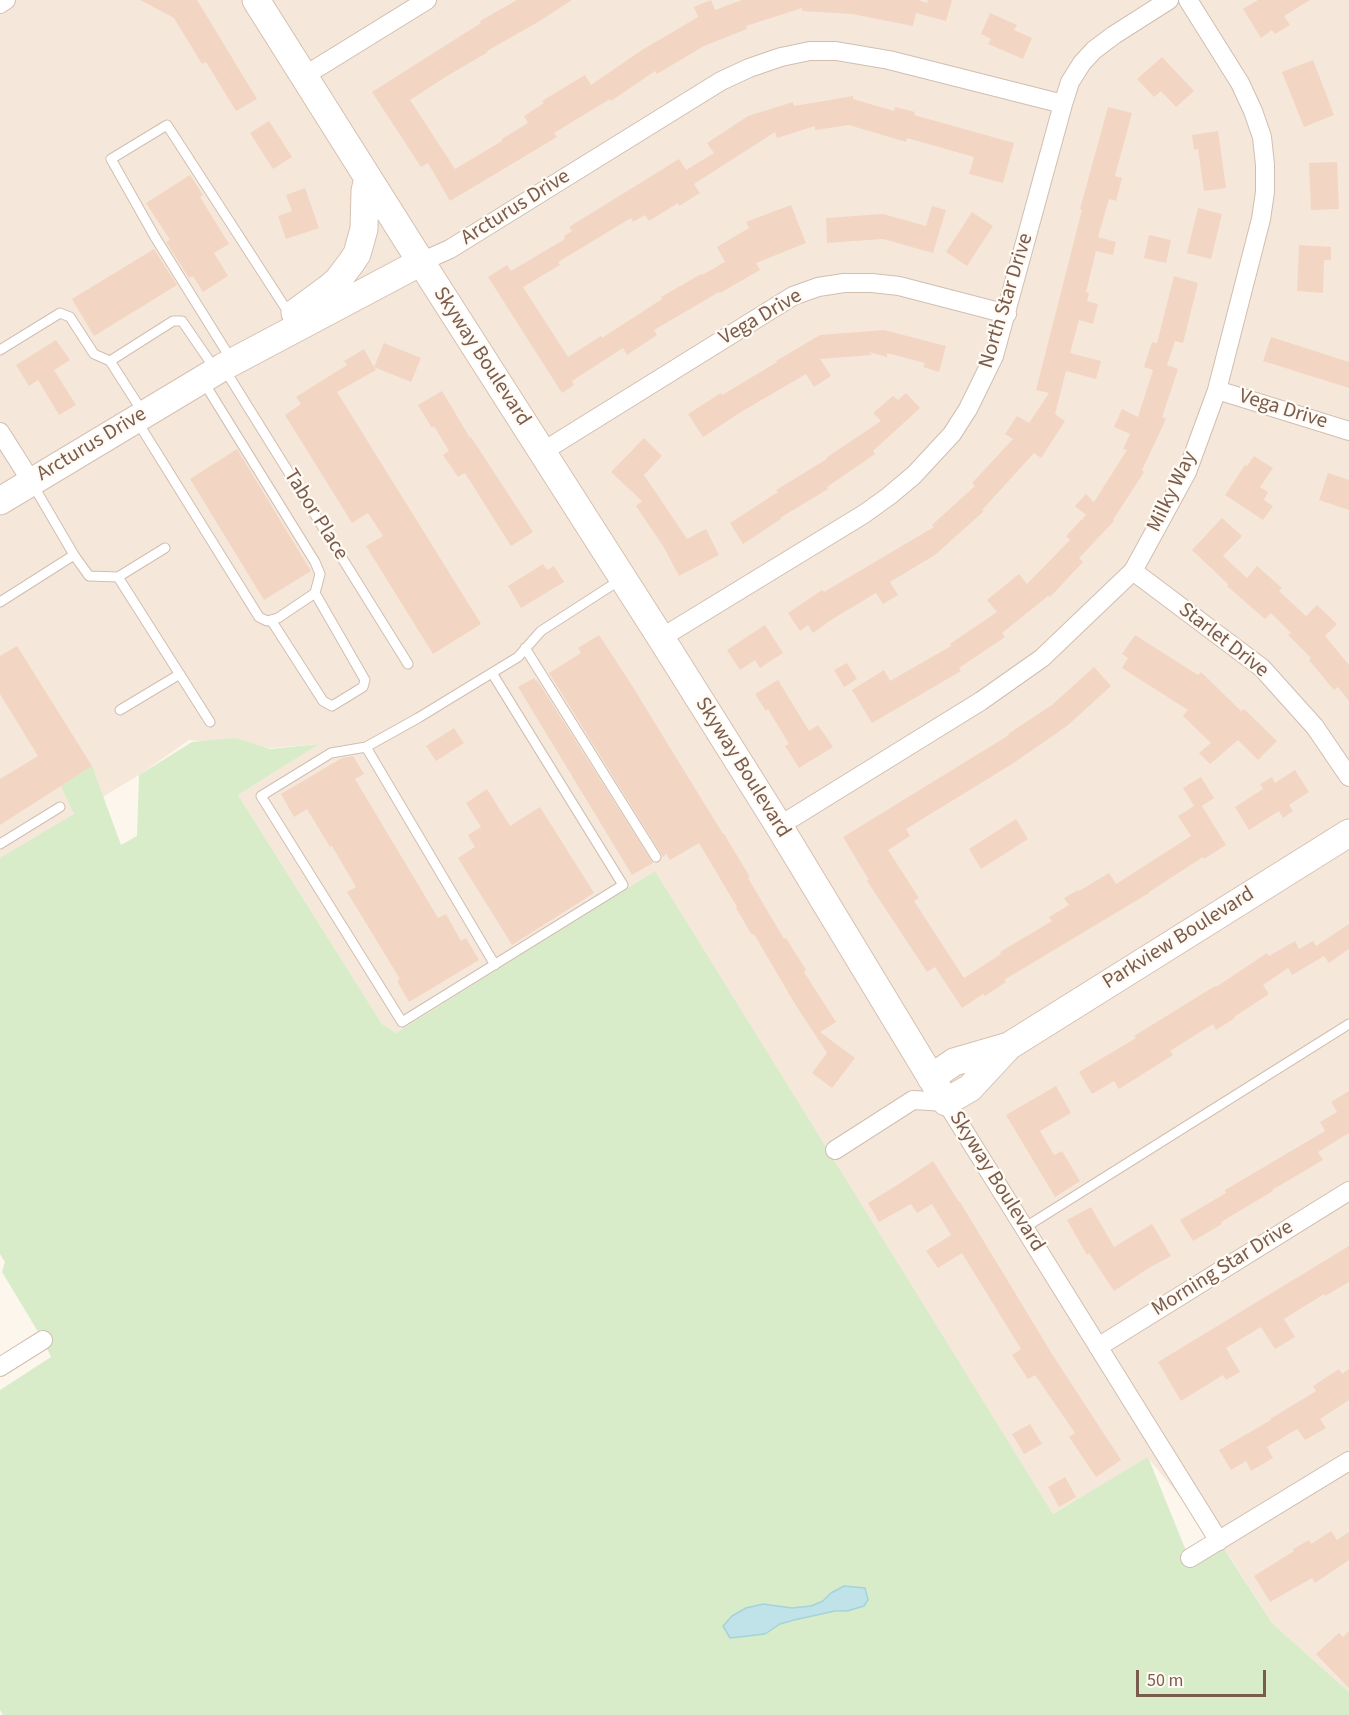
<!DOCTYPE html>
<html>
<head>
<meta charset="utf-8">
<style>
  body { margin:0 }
  #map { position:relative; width:1349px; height:1715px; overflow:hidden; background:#fdf6ec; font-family:"Source Sans 3",sans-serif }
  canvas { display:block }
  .scale { position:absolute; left:1136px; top:1670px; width:130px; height:27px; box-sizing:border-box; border:3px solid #7a5c4d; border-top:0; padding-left:8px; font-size:18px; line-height:21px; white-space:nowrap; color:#7a5c4d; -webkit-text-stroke:4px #fffaf3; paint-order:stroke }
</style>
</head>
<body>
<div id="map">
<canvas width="1349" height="1715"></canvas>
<div class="scale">50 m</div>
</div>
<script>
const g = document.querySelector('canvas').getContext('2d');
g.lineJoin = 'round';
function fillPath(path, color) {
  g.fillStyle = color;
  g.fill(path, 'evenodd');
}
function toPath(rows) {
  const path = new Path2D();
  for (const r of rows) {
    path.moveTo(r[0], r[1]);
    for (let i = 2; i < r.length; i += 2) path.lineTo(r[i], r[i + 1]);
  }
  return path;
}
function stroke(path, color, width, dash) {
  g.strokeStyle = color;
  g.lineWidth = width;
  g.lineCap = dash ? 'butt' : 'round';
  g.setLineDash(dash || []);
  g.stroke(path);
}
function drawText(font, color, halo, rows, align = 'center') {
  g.font = font + ' "Source Sans 3",sans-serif';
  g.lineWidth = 4.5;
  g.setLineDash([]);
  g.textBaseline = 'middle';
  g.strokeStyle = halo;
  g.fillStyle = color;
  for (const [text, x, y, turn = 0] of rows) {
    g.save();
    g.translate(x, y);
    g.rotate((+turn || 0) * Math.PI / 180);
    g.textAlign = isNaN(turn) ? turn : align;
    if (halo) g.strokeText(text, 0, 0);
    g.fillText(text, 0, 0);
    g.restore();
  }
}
const residential = toPath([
  [0,0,1349,0,1349,1692,1272,1623,1230,1557,1148,1458,1053,1514,815,1133,655,871,396,1033,382,1024,238,795,318,744,271,748,189,740,139,775,0,859]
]);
const green = toPath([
  [236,738,270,749,319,744,238,795,382,1024,396,1033,655,871,1053,1514,1148,1457,1189,1558,1219,1541,1272,1623,1349,1692,1349,1715,3,1715,0,1710,0,1390,51,1357,43,1340,2,1272,5,1262,0,1254,0,858,74,814,61,786,92,766,121,845,137,836,139,775,192,742]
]);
const water = toPath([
  [844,1586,865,1588,868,1600,864,1606,847,1611,835,1611,794,1620,780,1624,765,1634,730,1638,723,1626,732,1616,746,1608,763,1604,792,1608,811,1606,823,1601,831,1593,844,1586]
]);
const building = toPath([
  [140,0,197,0,257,99,236,111,206,62,202,64,174,18],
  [517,0,572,0,538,22,487,51,488,52,447,76,410,100,455,169,502,141,502,139,528,123,524,116,544,103,542,101,585,75,591,85,642,50,698,17,694,7,711,0,715,10,742,0,918,0,927,3,928,0,952,0,946,21,916,13,913,26,852,14,802,11,802,8,746,26,747,29,704,46,657,74,655,71,611,101,610,99,554,133,557,137,450,201,428,163,421,167,372,92,481,23,480,21],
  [1258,0,1310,0,1284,16,1290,25,1275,34,1272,30,1261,38,1243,9],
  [990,13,1017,25,1014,30,1032,38,1023,59,988,44,991,39,981,34],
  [1162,57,1194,91,1176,107,1161,91,1154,97,1137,79],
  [1313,60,1334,115,1304,127,1282,72],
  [853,96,853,99,894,111,895,107,915,112,914,115,1014,143,1003,183,969,174,974,157,907,138,906,142,849,125,815,130,815,126,777,138,775,132,694,184,700,193,679,206,678,203,649,221,645,215,633,222,631,218,558,262,560,265,523,287,568,357,601,336,602,338,662,299,661,297,701,274,702,275,725,262,717,247,749,228,746,222,791,205,806,243,756,263,760,270,720,293,719,292,654,330,657,335,627,355,623,348,572,381,574,385,562,393,488,277,507,265,511,271,565,239,564,236,572,231,569,227,679,159,686,170,714,153,707,143,748,116,793,102,794,106],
  [1108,107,1132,113,1115,176,1122,178,1116,201,1109,199,1098,237,1116,242,1113,255,1096,251,1086,292,1089,293,1087,301,1098,304,1093,324,1079,320,1070,353,1101,361,1096,379,1066,371,1055,414,1065,421,1041,458,1034,453,982,510,984,511,935,555,890,582,898,595,883,604,876,593,831,620,813,633,808,625,800,631,788,613,822,590,824,592,934,527,932,525,975,486,972,483,1013,439,1005,434,1017,416,1029,423,1049,393,1036,390,1082,210,1080,209],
  [269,121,292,157,273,169,250,133],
  [1218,131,1226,188,1204,191,1198,149,1194,150,1192,135],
  [1337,162,1339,209,1311,210,1309,163],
  [190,175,203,195,200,197,229,244,214,253,228,276,203,292,193,276,189,278,166,242,170,240,146,203],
  [305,188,319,228,286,239,278,216,292,211,286,195],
  [932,206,946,210,933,253,883,239,827,243,826,218,883,214,926,226],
  [1198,208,1222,214,1211,259,1187,253],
  [972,212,993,226,967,266,946,252],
  [1149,235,1171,240,1166,263,1144,258],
  [1299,245,1331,247,1331,260,1324,260,1323,293,1297,291],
  [154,249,177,285,94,336,72,299],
  [1174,276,1198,283,1183,343,1175,341,1167,365,1178,369,1162,417,1166,419,1142,470,1144,472,1113,520,1114,521,1079,558,1083,562,1050,597,1048,596,1002,633,1005,637,959,668,961,671,872,723,852,690,884,670,890,681,951,646,950,644,997,612,987,600,1019,574,1027,584,1070,540,1066,536,1086,515,1075,506,1086,494,1094,502,1127,450,1123,449,1130,434,1114,427,1122,409,1138,417,1153,370,1144,367,1152,342,1157,343],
  [884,330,946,346,939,372,923,367,925,363,887,353,887,357,869,352,872,355,820,359,831,376,814,387,806,374,741,412,703,437,688,414,721,393,722,395,777,362,776,361,820,335],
  [1271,337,1349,362,1349,388,1263,361],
  [56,340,70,360,54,370,76,405,59,415,38,380,29,386,16,365],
  [384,343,421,358,411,382,374,367,376,370,337,392,481,624,433,654,366,546,383,536,368,513,352,523,285,415,301,404,296,397,347,365,344,361,364,349,374,367],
  [442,391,470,438,471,437,533,532,511,546,465,473,458,477,443,455,449,451,434,426,432,428,418,405],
  [906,393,920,408,873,451,875,454,827,487,828,489,780,518,781,519,743,544,730,523,778,492,776,490,827,459,826,458,881,421,873,413,893,396,898,400],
  [644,438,662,456,644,475,687,539,706,529,719,555,679,576,663,546,636,506,642,501,611,472],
  [237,449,311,571,264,600,190,479],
  [1254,456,1273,468,1260,487,1268,492,1264,500,1273,506,1263,520,1225,495,1245,465,1247,466],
  [1328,473,1349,480,1349,510,1319,500],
  [1222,518,1242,536,1223,556,1247,578,1257,566,1282,588,1279,591,1306,616,1317,605,1337,624,1325,636,1349,665,1349,701,1338,687,1334,690,1309,660,1311,658,1288,635,1291,633,1271,613,1265,619,1227,586,1228,584,1192,550],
  [543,564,547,570,554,566,564,582,521,608,508,586],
  [765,625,783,653,760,668,755,660,740,670,727,650],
  [599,635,631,684,723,834,724,834,750,877,748,878,784,939,786,938,806,970,804,972,836,1022,820,1032,855,1058,832,1088,812,1073,827,1053,795,1004,754,934,752,935,736,908,737,907,699,843,670,860,666,854,663,857,549,673,581,653,578,648],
  [1135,635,1198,675,1201,672,1241,711,1244,709,1277,741,1258,760,1238,740,1210,764,1199,753,1211,743,1183,716,1188,710,1122,668,1128,658,1122,654],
  [17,646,92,766,0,825,0,779,38,756,0,694,0,656],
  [847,663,857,679,844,687,834,670],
  [1094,667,1111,686,1067,726,1012,764,906,829,910,836,888,850,919,898,914,901,964,978,1001,954,1000,952,1052,921,1049,917,1069,905,1064,898,1078,890,1079,891,1109,873,1116,884,1191,836,1178,816,1194,806,1183,788,1201,777,1214,798,1202,806,1226,845,1204,859,1203,857,1149,892,1149,893,1004,980,1006,982,985,996,983,994,962,1008,935,967,927,972,867,881,869,880,843,837,1009,735,1008,734,1052,705],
  [534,678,536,681,537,680,653,863,632,875,518,687],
  [778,680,809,731,818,725,833,747,799,768,785,746,789,744,768,709,766,711,755,694],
  [454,728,464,743,436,761,426,746],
  [353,756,364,774,355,779,438,918,446,914,461,941,466,938,479,960,409,1002,397,981,400,979,347,892,356,887,332,846,330,847,307,809,294,817,281,794,342,758],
  [1295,770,1309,792,1289,805,1293,811,1283,818,1279,811,1249,830,1235,807,1263,789,1260,784,1272,777,1275,783],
  [487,789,510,826,540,807,594,893,512,945,458,858,475,847,468,835,481,827,466,803],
  [1016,819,1028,839,981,869,969,849],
  [1349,924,1349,949,1329,963,1324,956,1292,975,1288,968,1263,985,1269,994,1234,1017,1235,1018,1216,1030,1213,1024,1170,1051,1173,1055,1119,1089,1114,1081,1092,1094,1079,1072,1136,1038,1134,1036,1215,986,1216,987,1267,953,1269,956,1295,941,1299,949,1313,941,1316,946],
  [1056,1086,1071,1113,1040,1131,1054,1155,1062,1151,1080,1181,1055,1197,1006,1115],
  [1349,1091,1349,1133,1318,1152,1323,1160,1272,1190,1273,1191,1221,1222,1222,1224,1193,1241,1180,1220,1226,1193,1225,1190,1325,1131,1320,1122,1337,1112,1331,1102],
  [933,1161,959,1202,960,1202,1052,1354,1121,1460,1096,1477,1069,1437,1075,1433,1035,1375,1028,1379,1012,1355,1021,1349,962,1253,938,1268,926,1251,951,1235,932,1204,917,1213,911,1204,879,1222,868,1203,899,1184],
  [1091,1207,1114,1247,1152,1224,1171,1256,1147,1269,1114,1291,1089,1253,1087,1255,1067,1220],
  [1349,1246,1349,1282,1325,1296,1324,1294,1284,1319,1295,1337,1275,1349,1261,1327,1226,1348,1240,1372,1226,1380,1223,1375,1181,1401,1158,1362],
  [1339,1369,1342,1374,1349,1369,1349,1400,1320,1419,1326,1428,1305,1440,1297,1429,1267,1447,1273,1458,1251,1471,1246,1461,1231,1470,1219,1450,1271,1420,1270,1419,1316,1391,1313,1386],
  [1030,1424,1042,1444,1024,1454,1012,1434],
  [1065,1477,1076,1497,1059,1507,1048,1487],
  [1331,1531,1337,1540,1349,1532,1349,1560,1315,1583,1312,1578,1270,1602,1254,1576,1294,1551,1293,1549,1309,1540,1311,1544],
  [1349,1631,1349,1688,1316,1654,1339,1633,1343,1637]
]);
const lane = toPath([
  [0,350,60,313,70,317,94,354,110,361,142,411],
  [231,359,155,237,111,159,167,125,290,315],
  [110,361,173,321,182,321,215,369],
  [225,370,408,664],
  [137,421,259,617,267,621,278,618,315,593,320,574,315,562,203,381],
  [74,555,89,576,118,577,210,722],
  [118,577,165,548],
  [0,602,74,555,33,485],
  [271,620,323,701,332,706,363,687,365,680,315,593],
  [525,648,656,857],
  [492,673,623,885,402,1022,261,796,331,753,366,747,418,718,518,657,541,631,620,580],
  [120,710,180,674],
  [366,747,495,965],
  [0,844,60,807],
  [1024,1228,1349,1024]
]);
const street = toPath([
  [0,4,6,0],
  [304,76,427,0],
  [421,262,450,249,721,81,749,68,781,57,810,51,836,51,889,60,1063,104],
  [1217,390,1349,431],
  [0,432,31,481],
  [542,452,793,296,818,287,844,283,872,283,899,286,1007,314],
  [1133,571,1262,668,1315,727,1349,777],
  [661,638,864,514,889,496,914,475,952,434,968,409,994,356,1063,104,1070,82,1082,63,1094,50,1114,35,1169,0],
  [779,826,981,701,1042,658,1133,571,1187,472,1217,390,1261,219,1265,192,1265,165,1262,137,1253,111,1240,83,1188,0],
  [835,1150,913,1100,946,1102,1219,1541],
  [1098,1347,1349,1191],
  [0,1367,43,1340],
  [1190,1558,1349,1461]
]);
const secondary = toPath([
  [256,0,421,262,661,638,779,826,946,1102,970,1088,1009,1046],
  [295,313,329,288,338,280,351,263,357,254,364,229,365,191,368,178],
  [0,501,223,367,421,262],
  [931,1078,954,1062,1009,1046,1349,833]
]);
const streetNames = [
  ["Arcturus Drive",516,208,-32],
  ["North Star Drive",1007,301,-73],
  ["Vega Drive",761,318,-30],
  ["Skyway Boulevard",481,357,57],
  ["Vega Drive",1283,410,17],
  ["Arcturus Drive",92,445,-31],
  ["Milky Way",1173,492,-64],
  ["Tabor Place",315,515,58],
  ["Starlet Drive",1223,641,38],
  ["Skyway Boulevard",742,768,58],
  ["Parkview Boulevard",1179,939,-32],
  ["Skyway Boulevard",996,1182,58],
  ["Morning Star Drive",1223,1269,-32]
];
fillPath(residential, '#f5e8da');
fillPath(green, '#d8ecc9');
fillPath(water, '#bfe3e8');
stroke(water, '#a5d3da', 1.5);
fillPath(building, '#f3d5c3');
stroke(lane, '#d1beb0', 11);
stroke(street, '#d1beb0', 20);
stroke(secondary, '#d6c0b0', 29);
stroke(lane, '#fff', 9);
stroke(street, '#fff', 18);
stroke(secondary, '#fff', 27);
drawText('21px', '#7a5c4d', '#fffaf3', streetNames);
</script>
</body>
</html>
